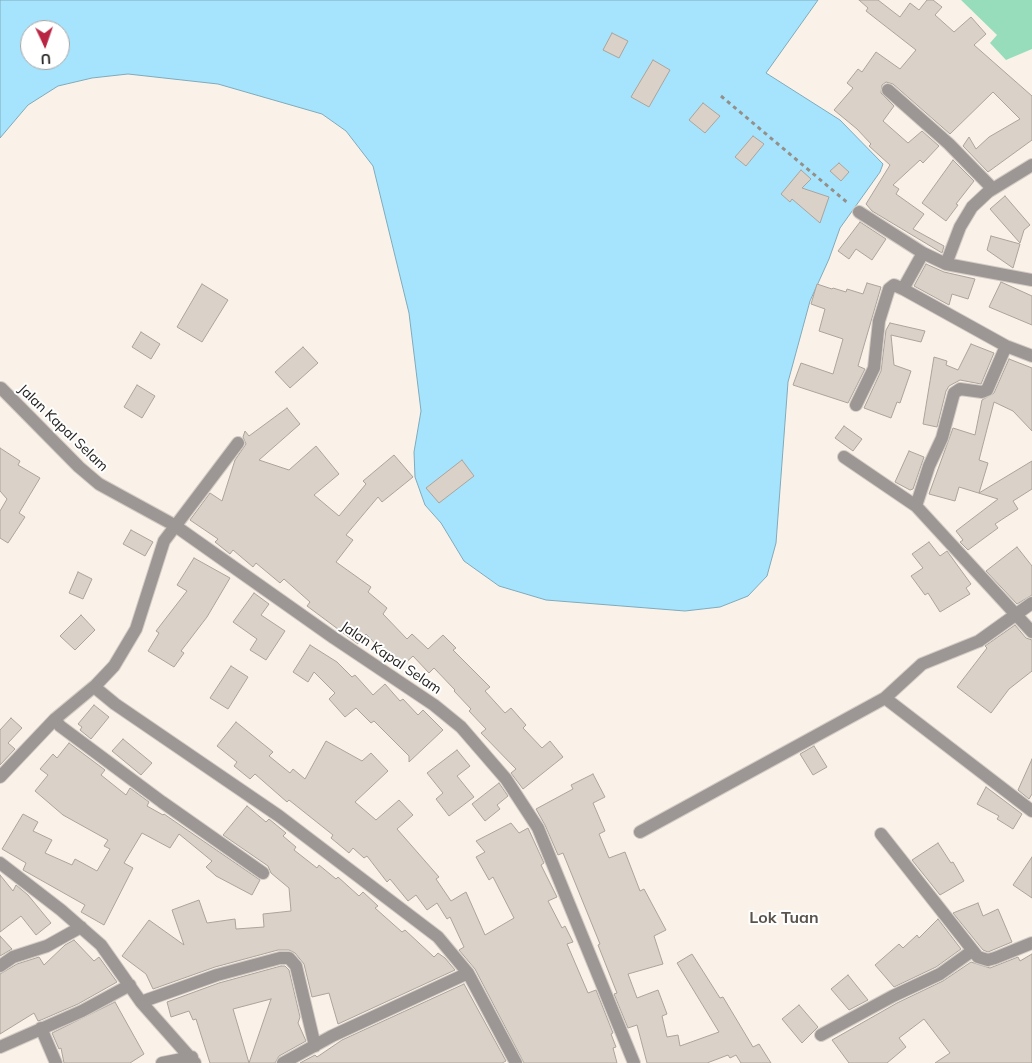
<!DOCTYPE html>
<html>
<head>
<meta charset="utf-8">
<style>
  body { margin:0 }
  #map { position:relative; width:1032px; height:1063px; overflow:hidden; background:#faf2e8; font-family:Mulish,sans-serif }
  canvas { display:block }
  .north { position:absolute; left:20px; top:20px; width:50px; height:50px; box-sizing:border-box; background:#fff; border:1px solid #a7a6a5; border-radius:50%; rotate:177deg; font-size:14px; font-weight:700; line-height:20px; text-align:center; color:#24211e }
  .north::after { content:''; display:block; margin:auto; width:18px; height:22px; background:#b82643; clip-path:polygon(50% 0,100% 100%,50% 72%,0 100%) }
</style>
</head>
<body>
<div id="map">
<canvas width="1032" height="1063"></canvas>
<div class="north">U</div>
</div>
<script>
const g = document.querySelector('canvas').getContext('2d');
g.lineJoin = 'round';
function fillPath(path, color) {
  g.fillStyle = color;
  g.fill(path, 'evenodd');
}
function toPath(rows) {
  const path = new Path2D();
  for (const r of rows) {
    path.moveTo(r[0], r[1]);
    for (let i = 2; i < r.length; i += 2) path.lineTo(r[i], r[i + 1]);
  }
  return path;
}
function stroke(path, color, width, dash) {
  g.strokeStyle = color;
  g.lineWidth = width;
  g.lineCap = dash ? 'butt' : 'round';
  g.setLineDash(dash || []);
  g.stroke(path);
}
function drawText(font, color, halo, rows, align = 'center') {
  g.font = font + ' Mulish,sans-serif';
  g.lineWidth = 4;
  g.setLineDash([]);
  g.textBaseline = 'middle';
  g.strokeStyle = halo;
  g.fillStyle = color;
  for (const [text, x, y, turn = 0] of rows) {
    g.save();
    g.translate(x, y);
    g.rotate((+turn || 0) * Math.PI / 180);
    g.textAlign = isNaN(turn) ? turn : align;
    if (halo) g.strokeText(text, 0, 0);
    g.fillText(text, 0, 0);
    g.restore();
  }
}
const green = toPath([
  [961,0,1032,0,1032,49,1006,60,990,43,997,35]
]);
const water = toPath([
  [0,0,818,0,766,73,840,120,883,164,880,172,840,228,829,259,810,301,788,382,776,543,767,576,748,596,720,607,685,611,546,600,499,586,464,561,441,523,425,505,415,477,414,452,421,411,409,313,373,166,346,131,322,114,218,84,128,74,92,78,58,86,28,105,0,138,0,0],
  [30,30,60,30,60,60,30,60,30,30]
]);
const building = toPath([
  [859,0,878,0,900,17,910,3,919,10,927,0,933,0,942,7,935,15,954,32,971,17,986,34,974,45,1032,96,1032,140,988,172,963,146,969,137,976,149,989,137,1020,119,993,92,950,134,893,84,886,82,882,85,881,93,894,106,883,121,908,143,922,131,939,146,923,163,920,160,893,185,899,189,896,194,924,214,913,229,944,246,942,253,872,211,866,204,890,165,869,146,871,144,857,129,834,110,853,88,847,83,858,69,862,72,876,52,900,69,916,50,866,11,868,8,859,0],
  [612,33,628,41,619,58,603,50,612,33],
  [653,60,670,70,649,107,631,97,653,60],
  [703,103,720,116,705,133,689,120,703,103],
  [753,136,764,144,746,166,735,157,753,136],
  [953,160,974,181,956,204,958,205,946,221,922,203,953,160],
  [839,163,849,172,841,181,830,171,839,163],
  [801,170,811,179,802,188,829,197,820,223,792,199,790,202,781,194,801,170],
  [1005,196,1030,225,1024,230,1020,243,990,209,1005,196],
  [860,222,886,239,872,260,856,249,849,259,838,251,860,222],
  [991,236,1020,244,1013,268,987,250,991,236],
  [926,264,944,272,975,279,968,299,952,294,949,305,914,286,926,264],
  [1001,282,1032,296,1032,325,989,307,1001,282],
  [867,283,881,287,858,366,865,369,848,403,793,385,801,363,833,374,843,339,819,331,825,309,811,304,817,284,832,289,833,288,846,292,847,289,863,294,867,283],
  [202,284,228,300,202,342,177,327,202,284],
  [890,323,925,331,921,342,891,335,894,365,911,371,900,403,897,402,891,418,864,408,881,371,886,330,890,323],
  [141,332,160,344,151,359,132,347,141,332],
  [971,344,994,353,981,384,960,380,949,386,946,391,937,427,923,424,934,357,947,361,946,365,958,370,971,344],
  [303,347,318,363,290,388,275,372,303,347],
  [1009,359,1032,368,1032,431,1013,411,994,402,979,460,988,463,979,493,1032,461,1032,489,1013,501,1018,509,995,524,998,528,968,550,960,542,963,540,956,531,998,499,959,487,955,501,929,494,953,428,975,435,982,400,994,393,1009,359],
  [137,385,155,396,142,418,124,407,137,385],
  [287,408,300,424,259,460,289,470,316,446,339,474,314,495,339,516,366,484,363,481,394,455,413,477,382,502,378,497,346,535,353,540,336,562,371,587,368,592,387,608,383,614,407,639,412,634,428,649,443,635,456,648,453,650,490,687,485,691,505,713,511,708,526,725,523,728,542,748,550,741,563,757,523,789,511,773,516,769,481,733,486,729,469,711,471,709,454,691,455,690,434,668,429,673,413,656,402,666,389,652,386,655,366,634,358,644,307,606,310,602,284,579,280,583,256,563,253,567,233,550,230,554,215,542,218,539,190,520,210,493,222,501,235,460,246,444,243,437,245,431,249,436,287,408],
  [844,426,862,439,853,451,835,438,844,426],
  [0,448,20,461,18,465,40,478,19,513,25,517,8,543,0,538,0,511,7,499,0,491,0,448],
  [909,451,924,457,913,489,910,490,895,482,909,451],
  [462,460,474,476,439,503,426,488,462,460],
  [131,530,153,542,145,556,123,544,131,530],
  [929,542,940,556,947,551,971,584,966,588,970,594,940,612,928,593,925,595,911,576,923,568,912,554,929,542],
  [1017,547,1032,566,1032,595,1017,604,986,571,1017,547],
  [194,558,230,578,207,617,181,651,184,653,174,667,148,651,159,633,156,631,187,591,177,585,194,558],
  [78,572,92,579,83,599,69,593,78,572],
  [254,593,269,604,261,615,285,631,266,660,250,650,257,639,233,622,254,593],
  [81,615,95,630,75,650,60,636,81,615],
  [1015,625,1026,638,1032,640,1032,671,1009,689,991,713,957,687,987,648,985,646,1015,625],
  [310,645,337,662,352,677,355,675,373,695,385,684,400,701,403,699,418,715,423,710,443,730,409,762,409,756,374,721,371,723,356,708,345,717,329,699,335,693,314,672,308,682,293,672,310,645],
  [231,666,248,677,228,709,210,698,231,666],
  [94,705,109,717,91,739,80,730,82,727,78,724,94,705],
  [11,718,22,728,8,743,15,749,0,765,0,730,11,718],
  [236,722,273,752,269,756,290,773,293,769,305,779,326,741,362,761,371,753,388,771,355,802,376,820,399,800,413,815,397,829,439,877,436,879,451,901,466,892,485,935,514,918,493,877,489,880,476,857,485,852,476,841,511,823,519,833,528,828,544,863,541,865,557,897,548,901,562,928,565,926,573,942,567,944,588,993,596,990,613,1033,611,1034,616,1047,613,1048,617,1063,524,1063,475,969,459,950,464,947,450,917,447,919,437,903,427,910,416,895,408,901,390,879,387,882,367,856,364,858,353,848,349,853,331,838,333,835,289,800,287,802,255,774,250,779,234,766,237,762,217,746,236,722],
  [123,739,152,763,141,775,112,751,123,739],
  [69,743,105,770,101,775,126,795,130,788,149,802,147,806,163,815,164,814,260,880,252,895,216,876,206,867,212,861,179,834,170,848,142,833,124,863,133,868,104,925,81,912,85,905,23,870,26,863,2,849,23,814,38,822,33,831,52,840,45,853,72,865,75,859,97,871,110,849,104,846,108,840,63,815,35,791,48,775,40,769,53,754,57,758,69,743],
  [814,746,827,767,813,775,800,754,814,746],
  [457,750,470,766,457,776,474,797,449,816,436,799,443,793,427,773,457,750],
  [1032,759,1032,794,1029,799,1018,790,1032,759],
  [593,774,605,797,593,803,605,831,599,834,609,858,625,852,640,891,644,889,666,930,654,936,663,964,628,974,637,998,658,990,667,1014,662,1016,667,1037,678,1035,680,1046,719,1032,677,963,692,954,720,998,723,997,753,1047,759,1044,771,1063,741,1063,736,1055,730,1058,728,1055,707,1063,647,1063,637,1025,628,1028,614,994,617,993,598,945,600,944,563,853,558,855,545,825,536,809,573,789,571,785,593,774],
  [499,783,508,796,497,805,500,809,485,821,472,804,499,783],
  [986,787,1022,814,1013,829,997,819,999,816,977,804,986,787],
  [247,806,266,822,269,819,286,833,283,836,296,847,294,850,317,868,319,865,336,879,338,877,359,896,363,892,378,906,375,908,402,932,405,930,434,957,438,953,445,958,455,970,338,1024,329,993,312,997,304,964,295,953,289,950,278,950,215,967,153,989,146,974,122,956,149,920,184,945,172,910,199,900,207,923,235,919,236,929,264,927,263,914,291,911,289,888,271,873,268,866,223,835,247,806],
  [938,843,951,863,953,862,964,881,940,895,912,860,938,843],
  [1032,857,1032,898,1013,885,1032,857],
  [0,875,13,891,16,885,28,895,51,923,36,935,21,916,0,932,0,875],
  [978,903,983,916,998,909,1012,942,988,952,983,950,953,913,978,903],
  [938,919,961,949,936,967,894,987,875,965,899,944,903,948,917,935,919,938,938,919],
  [0,936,12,949,0,956,0,936],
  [74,940,94,961,99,957,117,982,78,1004,41,1020,38,1021,34,1013,0,1034,0,974,17,964,39,957,44,965,65,945,74,940],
  [1032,954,1032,1063,935,1063,950,1053,924,1019,899,1038,906,1047,887,1063,849,1063,832,1040,897,1003,943,981,971,962,990,968,1018,957,1020,961,1032,954],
  [281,966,285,966,289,970,300,1017,298,1023,306,1041,279,1056,275,1063,210,1063,196,1019,193,1020,189,1011,171,1017,167,1002,219,983,281,966],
  [271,999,249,1063,233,1009,271,999],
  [848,975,868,1000,849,1010,831,989,848,975],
  [464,984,506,1061,502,1063,300,1063,315,1055,317,1057,342,1040,464,984],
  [115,1002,144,1054,130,1063,64,1063,61,1048,59,1049,52,1033,115,1002],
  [799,1005,818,1027,802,1043,782,1019,799,1005]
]);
const path = toPath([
  [721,96,849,204]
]);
const minor = toPath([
  [888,90,949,144,993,189],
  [859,212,923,253,946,264,1032,280],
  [923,253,903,289,1006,346,1032,356],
  [946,264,960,227,972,207,988,192,1032,165],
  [1,388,79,467,99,484,174,525,334,638,434,705,461,727,506,779,538,828,634,1063],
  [856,405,874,368,879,321,889,289,894,285,903,289],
  [844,457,916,506,1032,632],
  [916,506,929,466,942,438,954,393,960,389,982,392,987,390,1006,346],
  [96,685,98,690,115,704,279,816,438,937,468,973,516,1063],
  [885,698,1032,811],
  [55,719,60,726,162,802,263,873],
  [0,777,55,719,96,685,114,666,136,629,164,541,238,443],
  [640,832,885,698,922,664,979,641,1032,603],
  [881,834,978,957,988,960,995,958,1032,943],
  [0,863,61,910,101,945,141,1002,195,1063],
  [0,966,13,957,47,946,81,927],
  [141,1002,217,975,280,958,289,958,296,966,315,1046],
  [41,1028,56,1063],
  [821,1035,893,996,940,974,972,951],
  [0,1047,82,1011,130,985],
  [162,1063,192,1057],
  [283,1063,332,1036,468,973]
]);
const streetNames = [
  ["Jalan Kapal Selam",63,428,44],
  ["Jalan Kapal Selam",391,658,34]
];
const quarterNames = [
  ["Lok Tuan",784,918]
];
fillPath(green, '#98ddbb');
fillPath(water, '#a6e4fe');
stroke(water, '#7faabb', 1);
fillPath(building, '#dad2c8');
stroke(building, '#aca49b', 1);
stroke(minor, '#d3ccc4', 14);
stroke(path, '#948f88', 3, [4, 4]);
stroke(minor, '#9c9695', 12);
drawText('14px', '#24211e', '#fff', streetNames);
drawText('bold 16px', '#5a534b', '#fff', quarterNames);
</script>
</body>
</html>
